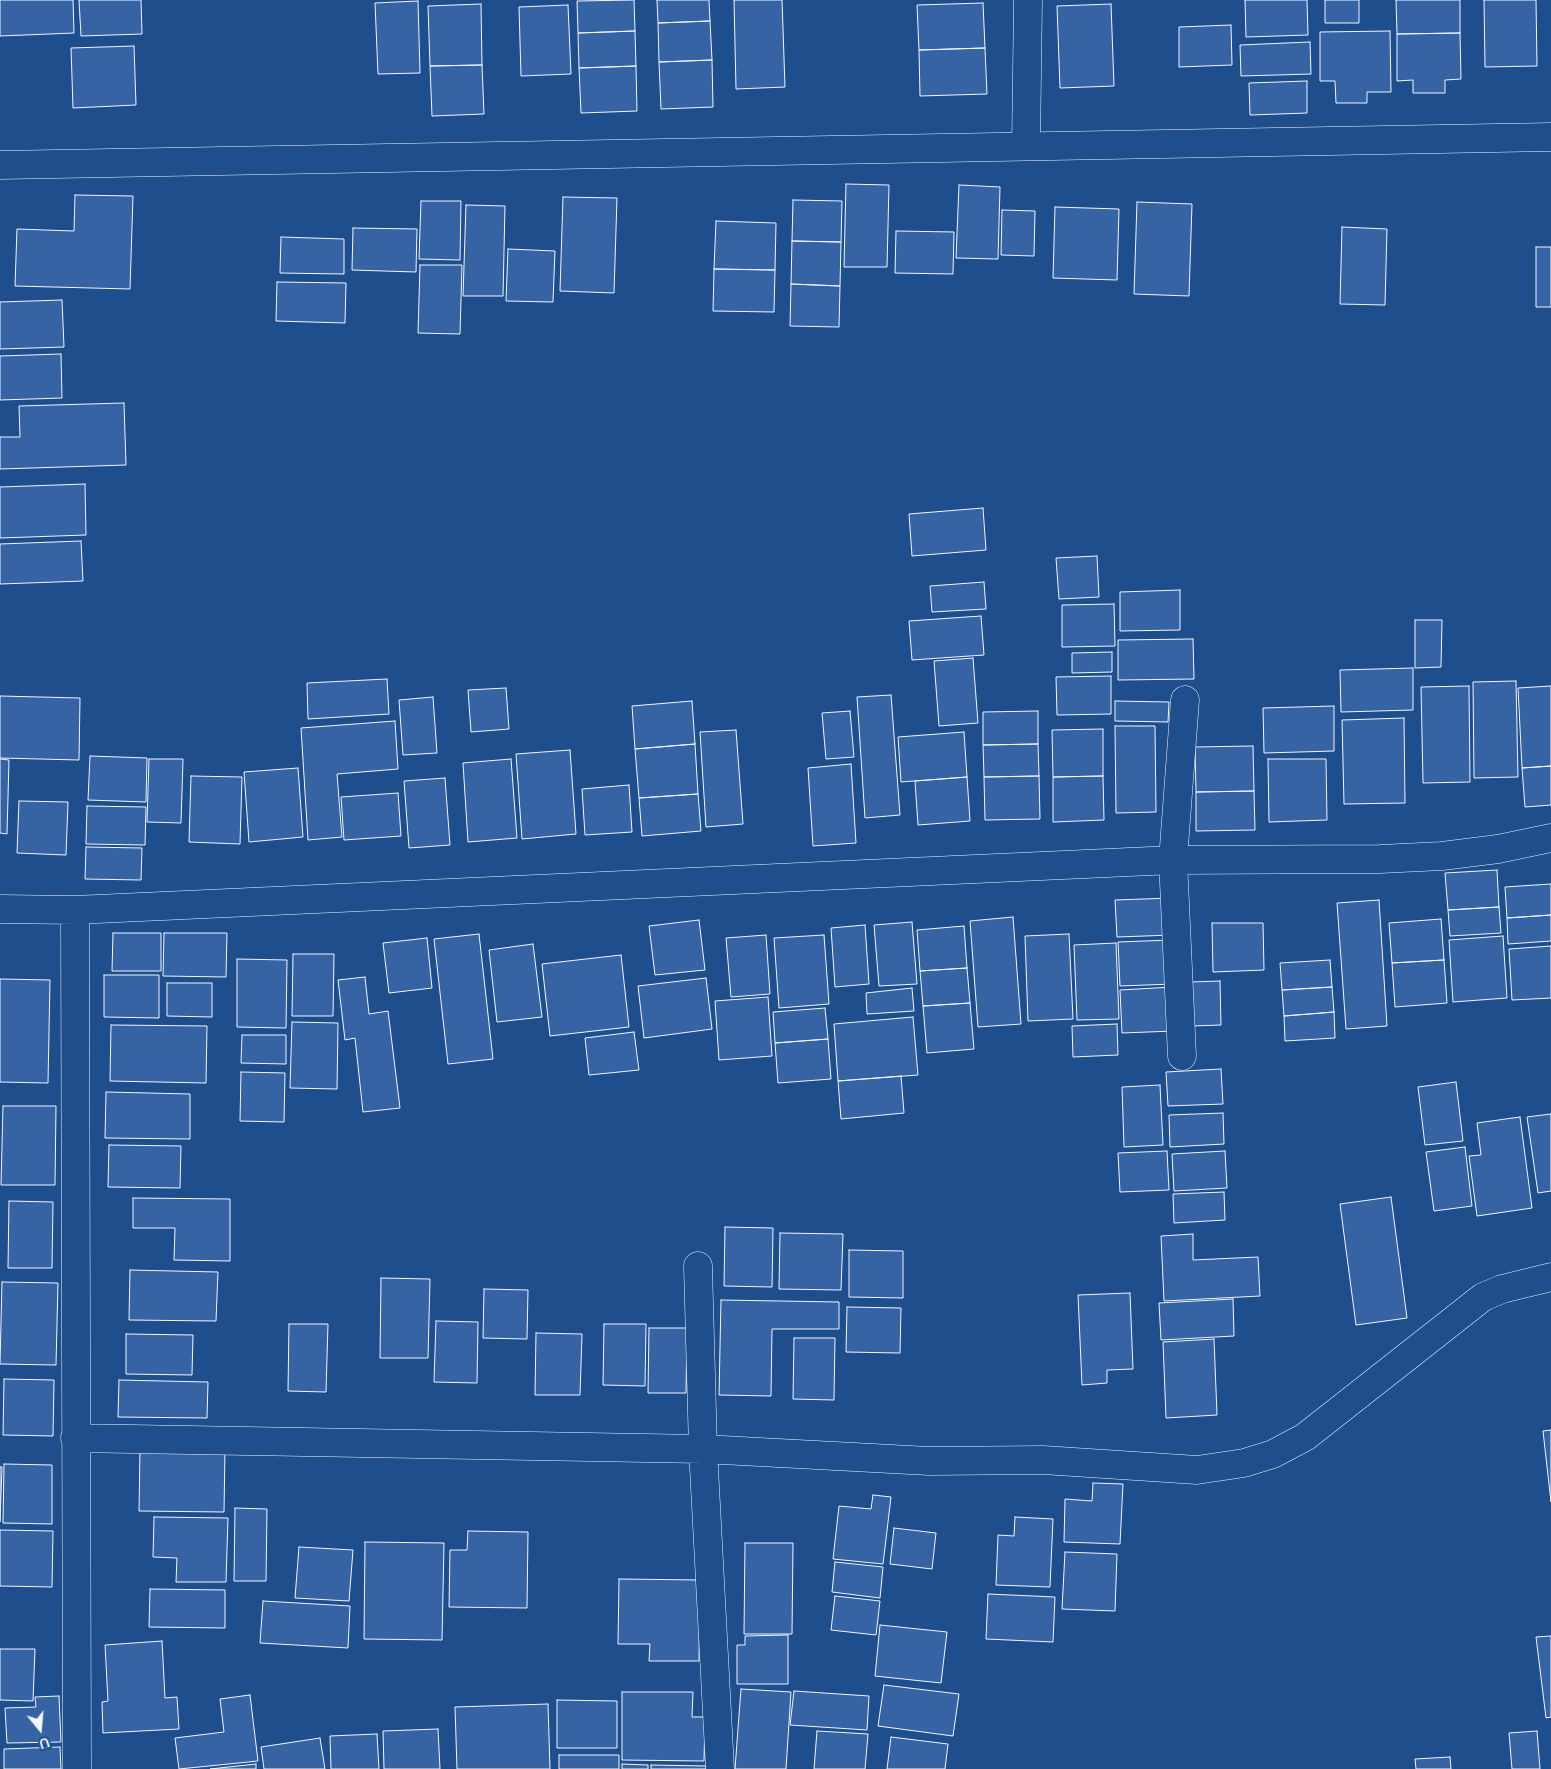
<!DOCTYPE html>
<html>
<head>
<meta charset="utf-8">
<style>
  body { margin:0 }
  #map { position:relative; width:1551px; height:1769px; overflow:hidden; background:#1f4e8c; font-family:Lato,sans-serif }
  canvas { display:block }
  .north { position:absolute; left:15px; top:1704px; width:50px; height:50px; -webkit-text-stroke:4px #1f4e8c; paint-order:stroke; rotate:163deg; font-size:14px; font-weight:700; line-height:20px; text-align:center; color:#f2f6ff }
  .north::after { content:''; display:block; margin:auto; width:18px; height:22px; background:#f2f6ff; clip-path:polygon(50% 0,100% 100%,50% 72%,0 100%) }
</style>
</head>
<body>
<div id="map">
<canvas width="1551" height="1769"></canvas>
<div class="north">U</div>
</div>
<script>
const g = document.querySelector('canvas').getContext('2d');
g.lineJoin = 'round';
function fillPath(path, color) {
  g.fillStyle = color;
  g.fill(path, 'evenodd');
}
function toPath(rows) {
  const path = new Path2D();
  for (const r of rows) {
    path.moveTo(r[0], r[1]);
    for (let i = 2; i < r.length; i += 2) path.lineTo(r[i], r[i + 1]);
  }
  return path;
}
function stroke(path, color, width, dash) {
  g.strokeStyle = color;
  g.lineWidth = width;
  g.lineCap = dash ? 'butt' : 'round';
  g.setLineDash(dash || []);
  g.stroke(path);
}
const building = toPath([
  [0,0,73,0,74,33,0,36,0,0],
  [79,0,141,0,142,34,81,36,79,0],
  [634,0,635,31,578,33,577,1,634,0],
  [657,0,709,0,710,21,658,23,657,0],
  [734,0,782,0,785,87,736,89,734,0],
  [1245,0,1307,0,1308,35,1246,37,1245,0],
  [1325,0,1359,0,1359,23,1325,23,1325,0],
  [1396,0,1460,0,1460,33,1397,34,1396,0],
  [1484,0,1536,0,1537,66,1485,67,1484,0],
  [418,1,420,73,378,74,375,3,418,1],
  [983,3,985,48,919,50,917,5,983,3],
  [481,4,482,65,430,66,428,6,481,4],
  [1111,4,1114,86,1060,88,1057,6,1111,4],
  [568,5,571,74,521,76,519,7,568,5],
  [710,21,712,60,659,62,658,23,710,21],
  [1231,25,1232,65,1179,67,1179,27,1231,25],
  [635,31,636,66,579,68,578,33,635,31],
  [1390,31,1391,92,1367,92,1367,103,1336,103,1335,81,1320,81,1320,32,1390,31],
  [1460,33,1461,79,1445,80,1445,93,1413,93,1413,80,1397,81,1397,34,1460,33],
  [1310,42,1311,74,1241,76,1240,45,1310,42],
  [134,46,136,105,73,108,71,48,134,46],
  [985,48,987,94,920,96,919,50,985,48],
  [712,60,713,107,661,109,659,62,712,60],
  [482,65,484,114,432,116,430,66,482,65],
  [636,66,637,111,581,113,579,68,636,66],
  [1307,81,1307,113,1250,115,1249,83,1307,81],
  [846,184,889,185,887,267,844,267,846,184],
  [959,185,1000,187,998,259,956,258,959,185],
  [75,195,133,196,130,289,15,286,17,229,74,231,75,195],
  [563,197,617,198,614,293,560,291,563,197],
  [793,200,842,201,841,242,792,241,793,200],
  [421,201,461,201,460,260,419,259,421,201],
  [1137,202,1192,204,1189,296,1134,294,1137,202],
  [466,205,505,206,503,296,463,296,466,205],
  [1055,207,1119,209,1117,280,1053,278,1055,207],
  [1002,210,1035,211,1034,256,1001,255,1002,210],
  [716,221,776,223,775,270,714,269,716,221],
  [1342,227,1387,229,1385,305,1340,304,1342,227],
  [353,228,417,229,416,272,352,270,353,228],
  [896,231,954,232,953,274,895,273,896,231],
  [281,237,344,239,344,274,280,273,281,237],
  [792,241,841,242,840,286,791,284,792,241],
  [1536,247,1551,247,1551,307,1536,307,1536,247],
  [508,249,555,251,553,302,506,301,508,249],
  [420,265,462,265,460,334,418,333,420,265],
  [714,269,775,270,774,312,713,311,714,269],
  [277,282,346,283,345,323,276,321,277,282],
  [791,284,840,286,839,327,790,326,791,284],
  [62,300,64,347,0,349,0,302,62,300],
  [61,354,62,398,0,400,0,356,61,354],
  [124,403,126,465,0,469,0,437,20,437,19,406,124,403],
  [85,484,86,535,0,538,0,487,85,484],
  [983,508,986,550,912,556,909,514,983,508],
  [81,541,83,581,0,584,0,544,81,541],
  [1097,556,1099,597,1059,599,1056,558,1097,556],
  [984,582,986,609,932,612,930,586,984,582],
  [1180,590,1180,630,1120,631,1120,592,1180,590],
  [1114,604,1115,646,1062,647,1062,605,1114,604],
  [981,616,984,655,912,660,909,621,981,616],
  [1415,620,1442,620,1441,667,1415,668,1415,620],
  [1193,639,1194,679,1118,680,1118,640,1193,639],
  [1112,652,1112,672,1072,673,1072,653,1112,652],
  [973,658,978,723,939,726,934,661,973,658],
  [1413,668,1413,710,1341,712,1340,670,1413,668],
  [1111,676,1111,714,1057,715,1056,677,1111,676],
  [387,679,389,714,308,719,307,683,387,679],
  [1516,681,1518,777,1474,778,1473,682,1516,681],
  [1469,686,1470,782,1423,783,1421,687,1469,686],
  [1551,686,1551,766,1522,768,1518,688,1551,686],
  [506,688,509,729,471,732,468,690,506,688],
  [891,695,900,815,865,818,857,697,891,695],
  [0,696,80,698,79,760,0,758,0,696],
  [433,697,437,753,403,755,399,700,433,697],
  [692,701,695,744,635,749,632,706,692,701],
  [1115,701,1169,702,1168,722,1115,721,1115,701],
  [1334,706,1334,751,1264,753,1263,708,1334,706],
  [850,711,854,757,826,759,822,713,850,711],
  [1038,711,1038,744,983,745,983,712,1038,711],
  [1404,718,1405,803,1344,804,1342,720,1404,718],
  [395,721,398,769,337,774,342,837,308,840,301,728,395,721],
  [1115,726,1155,726,1156,812,1116,813,1115,726],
  [1103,729,1103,776,1053,777,1052,730,1103,729],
  [736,730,743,824,706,827,700,732,736,730],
  [964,732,967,777,901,782,898,737,964,732],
  [695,744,698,794,639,798,635,749,695,744],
  [1038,744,1039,776,984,777,983,745,1038,744],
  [1253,746,1254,791,1196,792,1195,747,1253,746],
  [570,750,576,834,522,839,516,754,570,750],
  [90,756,147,758,146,802,88,800,90,756],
  [0,759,9,760,7,834,0,833,0,759],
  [149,759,183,759,181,823,147,822,149,759],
  [511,759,517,838,468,842,463,763,511,759],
  [1268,759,1326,759,1327,820,1269,822,1268,759],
  [851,764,856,843,813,846,808,768,851,764],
  [1551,766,1551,805,1525,807,1522,768,1551,766],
  [298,768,303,837,249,842,244,772,298,768],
  [191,776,242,777,240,844,189,842,191,776],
  [1039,776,1040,819,985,820,984,777,1039,776],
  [1103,776,1104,820,1053,822,1053,777,1103,776],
  [967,777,970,821,918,825,915,781,967,777],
  [445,778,450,845,409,848,404,781,445,778],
  [629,785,632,832,585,835,582,789,629,785],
  [1254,791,1255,830,1196,831,1196,792,1254,791],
  [398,793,401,836,344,840,341,797,398,793],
  [698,794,701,831,642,836,639,798,698,794],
  [19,801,68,802,66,855,17,853,19,801],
  [87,806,146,807,145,845,86,844,87,806],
  [86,847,142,848,141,880,85,879,86,847],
  [1497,870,1499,907,1448,910,1445,873,1497,870],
  [1551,884,1551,915,1507,918,1505,887,1551,884],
  [1171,898,1172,935,1117,937,1115,900,1171,898],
  [1379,900,1387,1026,1346,1029,1337,903,1379,900],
  [1499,907,1501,933,1450,936,1448,910,1499,907],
  [1551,915,1551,941,1508,944,1507,918,1551,915],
  [1013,917,1021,1024,978,1027,970,921,1013,917],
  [1441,919,1444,960,1392,963,1389,923,1441,919],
  [699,920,705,970,655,975,649,926,699,920],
  [912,922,917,984,879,986,874,925,912,922],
  [1212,923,1263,923,1264,970,1213,972,1212,923],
  [865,925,869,984,835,987,831,928,865,925],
  [964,926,967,968,920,971,917,930,964,926],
  [113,933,161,933,161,971,112,971,113,933],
  [164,933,227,933,226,977,163,976,164,933],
  [479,934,493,1059,448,1064,434,939,479,934],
  [1069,934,1073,1019,1028,1021,1025,936,1069,934],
  [766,935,770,994,731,997,726,938,766,935],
  [824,935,829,1004,779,1008,774,938,824,935],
  [1503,936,1507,998,1453,1002,1449,940,1503,936],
  [427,938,432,988,389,993,383,943,427,938],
  [1171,940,1173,984,1120,986,1118,942,1171,940],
  [1116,943,1119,1019,1077,1020,1074,945,1116,943],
  [533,944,542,1017,497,1022,489,950,533,944],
  [1551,946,1551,998,1512,1000,1509,949,1551,946],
  [293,954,334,954,333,1016,292,1016,293,954],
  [621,955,629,1027,550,1036,542,964,621,955],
  [237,959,287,960,286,1028,237,1027,237,959],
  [1330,960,1332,987,1282,990,1280,963,1330,960],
  [1444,960,1447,1003,1395,1007,1392,963,1444,960],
  [967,968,970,1003,923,1006,920,971,967,968],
  [104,975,159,975,159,1018,104,1017,104,975],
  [365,977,369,1014,388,1011,400,1108,363,1112,355,1038,345,1040,338,980,365,977],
  [706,978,712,1029,644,1038,638,986,706,978],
  [0,979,50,980,48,1083,0,1082,0,979],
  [1220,981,1221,1025,1192,1026,1191,982,1220,981],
  [167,983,212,983,212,1017,167,1016,167,983],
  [1173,987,1174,1031,1122,1033,1120,990,1173,987],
  [1332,987,1334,1012,1284,1016,1282,990,1332,987],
  [912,988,914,1011,867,1014,866,993,912,988],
  [768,997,772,1056,719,1060,715,1001,768,997],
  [970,1003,974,1049,927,1053,923,1006,970,1003],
  [825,1008,828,1039,775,1043,773,1012,825,1008],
  [1334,1012,1335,1038,1285,1041,1284,1016,1334,1012],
  [913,1017,918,1075,838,1081,834,1024,913,1017],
  [292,1022,338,1023,337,1089,290,1088,292,1022],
  [1117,1024,1118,1055,1073,1057,1072,1026,1117,1024],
  [111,1025,207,1026,206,1083,110,1081,111,1025],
  [634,1032,639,1070,589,1075,585,1038,634,1032],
  [242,1035,286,1035,286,1064,241,1063,242,1035],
  [828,1039,831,1079,778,1083,775,1043,828,1039],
  [1221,1069,1223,1104,1168,1106,1166,1072,1221,1069],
  [241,1072,285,1073,284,1122,240,1121,241,1072],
  [901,1076,904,1113,841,1119,838,1081,901,1076],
  [1456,1082,1463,1141,1425,1145,1418,1087,1456,1082],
  [1160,1085,1163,1145,1124,1147,1122,1087,1160,1085],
  [106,1092,190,1094,190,1139,105,1138,106,1092],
  [3,1106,56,1106,55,1185,1,1185,3,1106],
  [1223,1113,1224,1144,1170,1147,1169,1115,1223,1113],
  [1551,1114,1551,1191,1538,1193,1527,1117,1551,1114],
  [1520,1117,1532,1208,1477,1216,1469,1156,1481,1155,1477,1123,1520,1117],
  [109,1145,181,1146,180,1188,108,1187,109,1145],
  [1465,1147,1472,1206,1434,1211,1426,1152,1465,1147],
  [1167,1151,1169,1190,1120,1192,1118,1153,1167,1151],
  [1225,1151,1227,1188,1174,1191,1172,1154,1225,1151],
  [1224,1192,1225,1220,1174,1223,1173,1194,1224,1192],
  [1391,1197,1407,1318,1356,1325,1340,1204,1391,1197],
  [133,1198,230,1199,230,1261,174,1260,175,1228,133,1228,133,1198],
  [9,1201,53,1202,52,1268,8,1268,9,1201],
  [725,1227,773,1228,772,1287,724,1286,725,1227],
  [780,1233,843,1234,841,1290,779,1289,780,1233],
  [1193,1234,1193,1260,1258,1257,1260,1296,1164,1301,1161,1236,1193,1234],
  [849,1250,903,1251,903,1298,849,1297,849,1250],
  [130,1270,218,1272,216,1321,129,1320,130,1270],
  [381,1278,430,1279,428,1358,380,1358,381,1278],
  [2,1282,58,1283,56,1365,0,1364,2,1282],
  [484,1289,528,1290,527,1339,483,1338,484,1289],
  [1130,1293,1133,1369,1107,1370,1107,1383,1082,1385,1078,1295,1130,1293],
  [1233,1299,1234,1336,1161,1340,1159,1303,1233,1299],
  [721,1300,839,1302,839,1329,772,1329,771,1396,719,1395,721,1300],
  [847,1307,901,1308,900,1353,846,1352,847,1307],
  [436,1321,478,1322,477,1383,434,1382,436,1321],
  [289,1324,328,1324,326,1392,288,1391,289,1324],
  [604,1324,646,1324,645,1386,603,1385,604,1324],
  [649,1328,687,1328,686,1393,648,1393,649,1328],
  [536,1333,582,1334,580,1395,535,1395,536,1333],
  [126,1334,193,1335,192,1375,126,1374,126,1334],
  [794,1338,835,1338,834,1400,793,1399,794,1338],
  [1214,1339,1217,1415,1166,1418,1163,1342,1214,1339],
  [4,1379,54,1380,53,1436,3,1435,4,1379],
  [119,1380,208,1382,207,1418,118,1417,119,1380],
  [1551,1430,1551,1502,1543,1431,1551,1430],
  [140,1448,225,1449,224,1512,139,1511,140,1448],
  [4,1464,52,1465,52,1524,3,1523,4,1464],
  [0,1467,2,1467,0,1522,0,1467],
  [1093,1483,1123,1484,1120,1544,1064,1542,1065,1499,1092,1501,1093,1483],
  [873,1495,891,1497,883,1564,833,1559,839,1506,871,1509,873,1495],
  [235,1508,267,1509,266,1581,234,1581,235,1508],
  [154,1517,228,1518,226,1582,176,1582,177,1558,153,1557,154,1517],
  [1015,1517,1053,1519,1050,1587,996,1585,998,1535,1014,1536,1015,1517],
  [894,1528,936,1533,932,1569,890,1564,894,1528],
  [0,1530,53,1531,52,1587,0,1586,0,1530],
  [468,1531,528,1532,527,1608,449,1607,450,1550,467,1550,468,1531],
  [365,1542,444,1543,442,1640,364,1639,365,1542],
  [745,1543,793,1543,792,1634,744,1634,745,1543],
  [299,1547,353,1550,349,1601,295,1598,299,1547],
  [1065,1552,1117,1554,1115,1611,1062,1609,1065,1552],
  [835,1562,883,1567,880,1598,832,1592,835,1562],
  [619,1579,700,1580,699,1661,649,1661,650,1644,618,1644,619,1579],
  [150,1589,225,1590,225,1628,149,1627,150,1589],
  [988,1594,1055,1597,1053,1642,986,1639,988,1594],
  [835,1596,880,1601,876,1635,831,1630,835,1596],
  [263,1601,350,1606,348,1648,260,1643,263,1601],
  [880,1625,947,1632,941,1683,875,1676,880,1625],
  [788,1635,788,1684,737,1684,737,1645,745,1645,745,1636,788,1635],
  [1551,1636,1551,1717,1546,1718,1536,1637,1551,1636],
  [162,1641,165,1698,177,1697,179,1729,103,1733,102,1702,108,1701,105,1645,162,1641],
  [0,1649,35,1649,33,1701,0,1700,0,1649],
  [884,1685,959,1694,953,1736,878,1726,884,1685],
  [741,1689,791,1692,786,1769,735,1769,741,1689],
  [794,1691,869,1696,867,1730,790,1725,794,1691],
  [622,1692,693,1692,692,1717,705,1717,704,1761,622,1760,622,1692],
  [250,1695,258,1761,179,1769,175,1738,224,1732,220,1699,250,1695],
  [59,1696,61,1742,7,1743,5,1708,36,1707,35,1697,59,1696],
  [557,1700,617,1701,617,1748,557,1748,557,1700],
  [548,1704,550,1769,457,1769,455,1707,548,1704],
  [438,1729,440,1769,384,1769,383,1731,438,1729],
  [817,1731,868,1734,865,1769,814,1769,817,1731],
  [1537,1731,1540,1769,1512,1769,1509,1733,1537,1731],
  [377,1734,379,1769,331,1769,330,1736,377,1734],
  [891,1737,948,1744,945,1769,887,1769,891,1737],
  [320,1738,325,1769,264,1769,261,1747,320,1738],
  [60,1747,61,1769,4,1769,4,1749,60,1747],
  [559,1755,619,1755,619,1769,559,1769,559,1755],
  [1450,1757,1451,1769,1416,1769,1415,1759,1450,1757],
  [256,1764,256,1769,210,1769,256,1764],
  [622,1764,648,1765,648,1769,622,1769,622,1764],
  [651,1765,706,1766,706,1769,651,1769,651,1765]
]);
const minor = toPath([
  [1026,146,1028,0],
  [0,165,1551,137],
  [0,909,75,910,1173,860,1380,859,1442,856,1498,849,1551,838],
  [75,910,77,1769],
  [1182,1056,1173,860,1185,700],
  [698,1266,703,1449,720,1769],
  [75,1438,703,1449,929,1461,1043,1460,1197,1470,1244,1463,1273,1454,1305,1437,1483,1297,1502,1289,1551,1277]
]);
fillPath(building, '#3563a3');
stroke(building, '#f2f6ff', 1);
stroke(minor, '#f2f6ff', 29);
stroke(minor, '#1f4e8c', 28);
</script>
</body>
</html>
